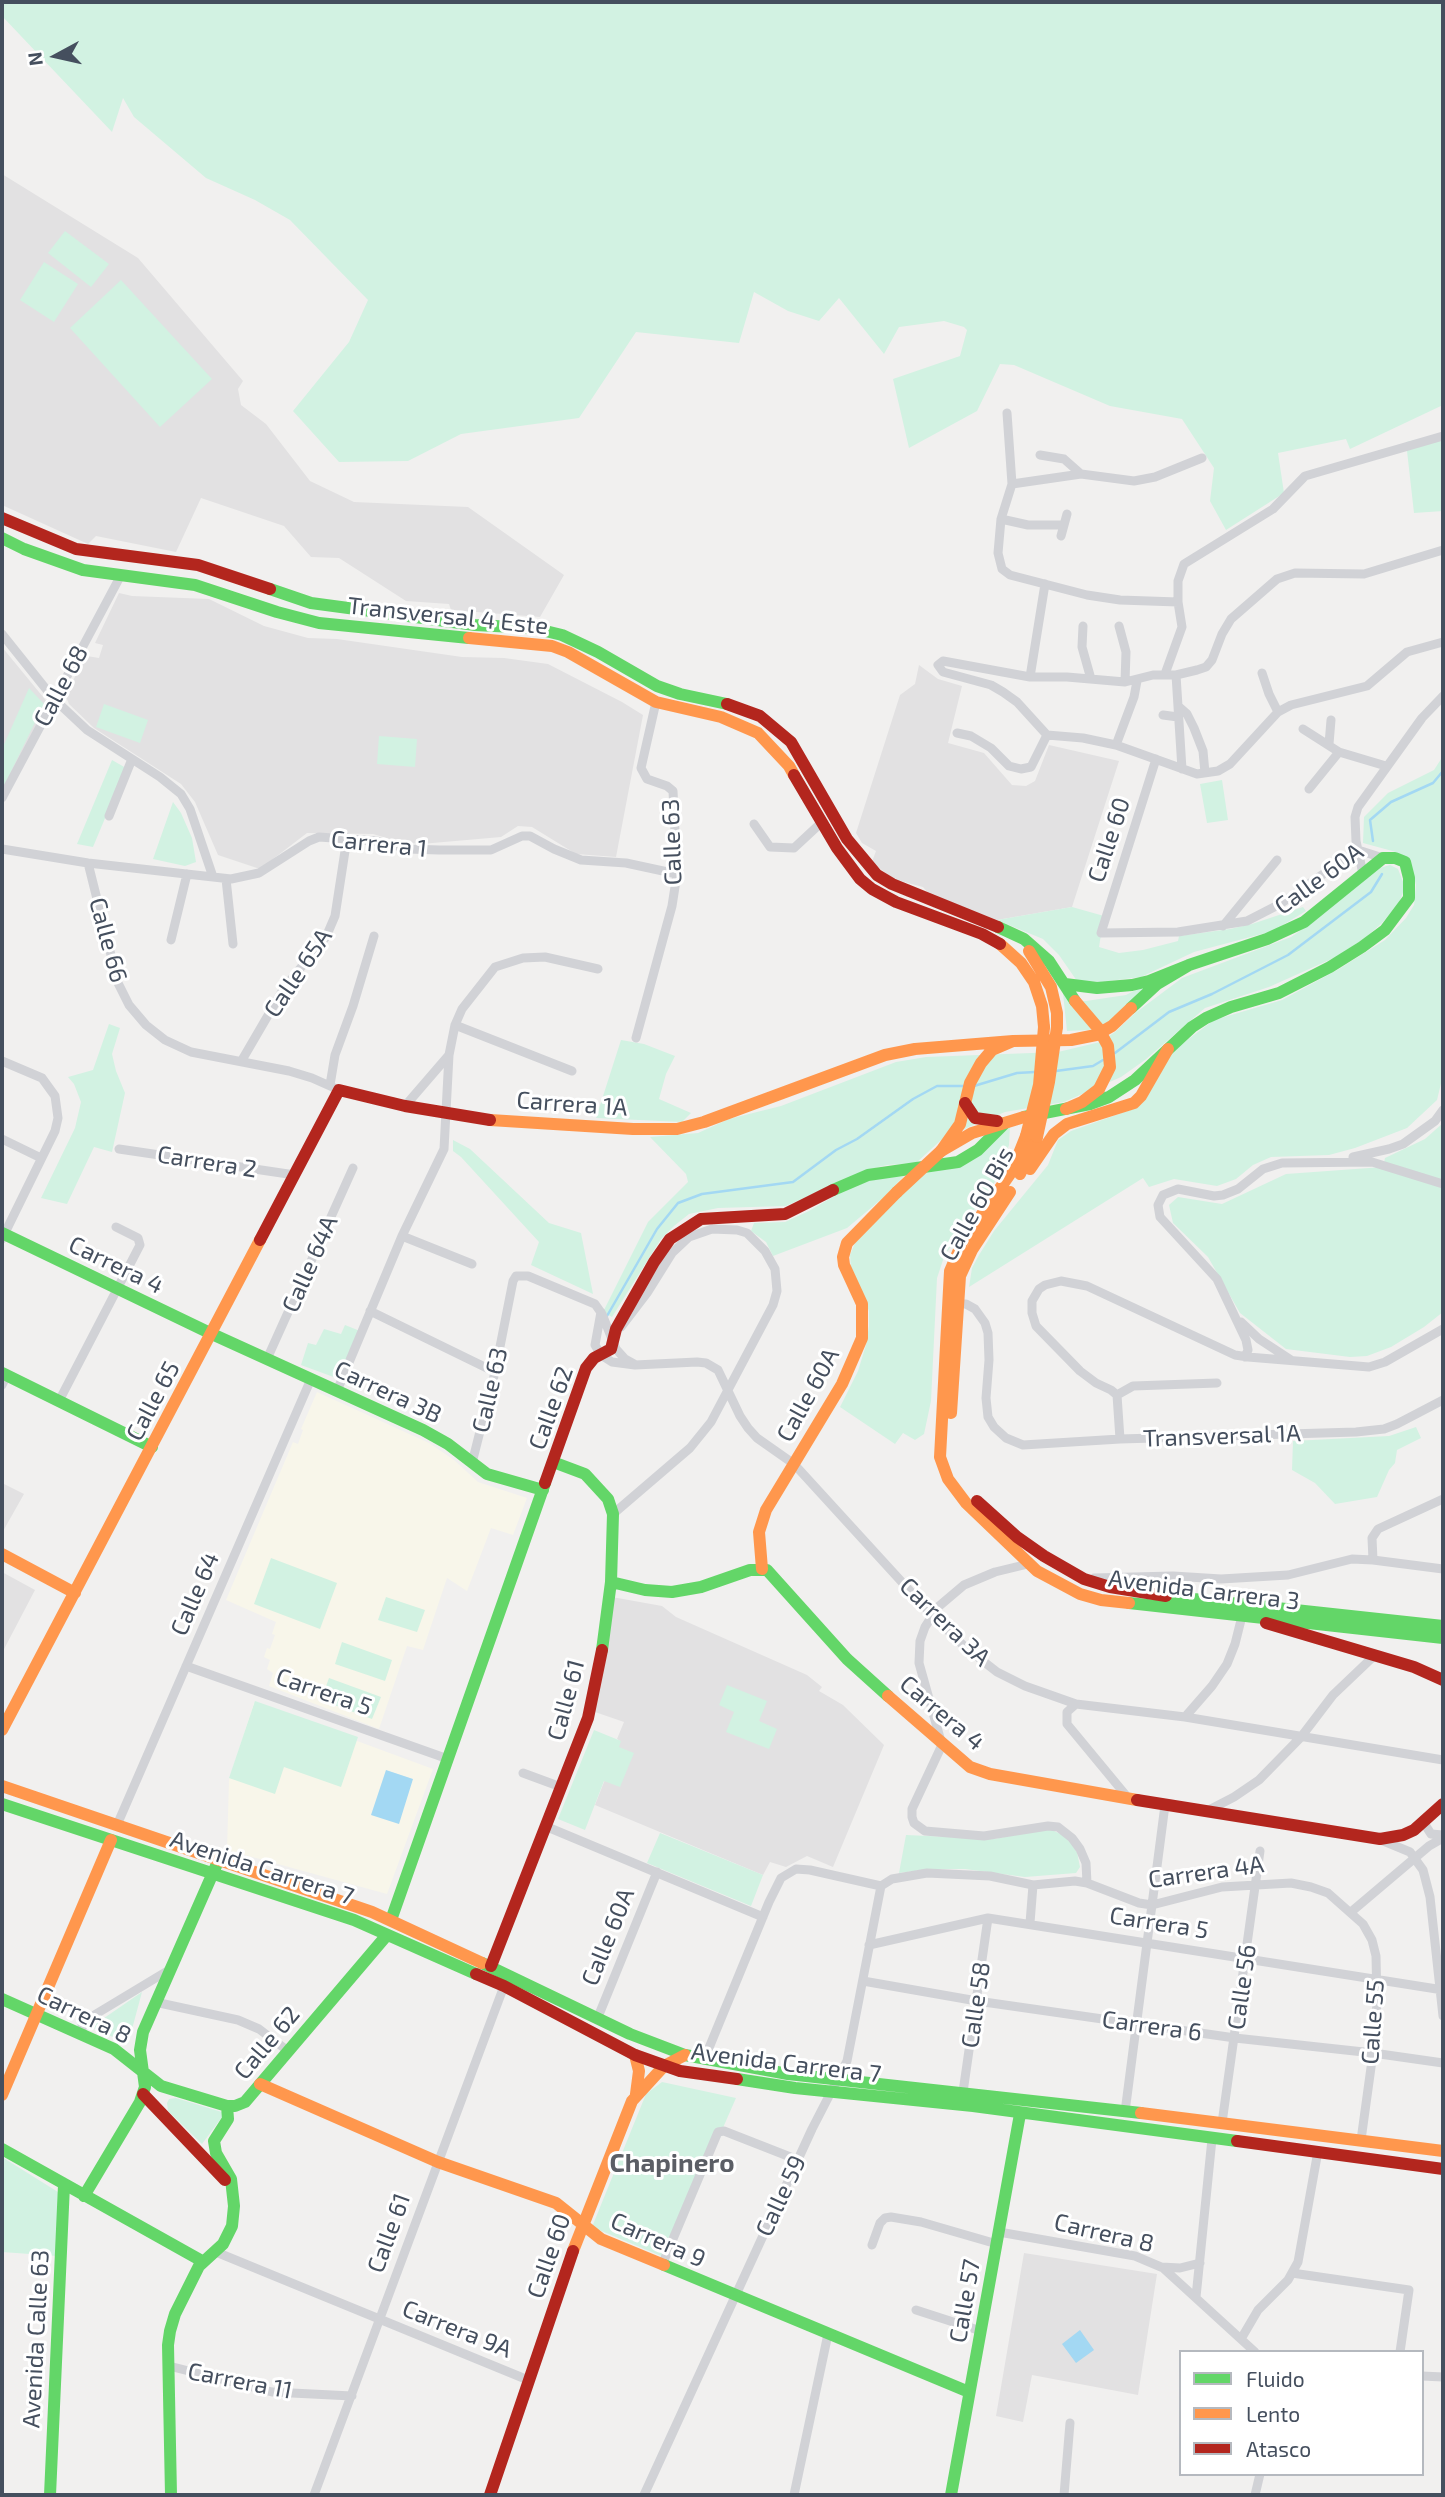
<!DOCTYPE html>
<html>
<head>
<meta charset="utf-8">
<style>
  body { margin:0 }
  #map { position:relative; width:1445px; height:2497px; overflow:hidden; background:#f1f0ef; font-family:"Exo 2",sans-serif }
  canvas { display:block }
  .frame { position:absolute; inset:0; border:4px solid #454f5e; pointer-events:none }
  .legend { position:absolute; left:1179px; top:2350px; width:245px; height:126px; box-sizing:border-box; background:#fff; border:2px solid #b5b9bf; margin:0; padding:9px 12px; list-style:none; font-size:21px; color:#454f5e }
  .legend li { display:flex; align-items:center; gap:14px; height:35px }
  .legend b { width:35px; border:2px solid #b5b9bf }
  .north { position:absolute; left:21px; top:21px; width:70px; height:70px; -webkit-text-stroke:5px #fff; paint-order:stroke; rotate:262deg; font-size:19px; font-weight:700; line-height:28px; text-align:center; color:#454f5e }
  .north::after { content:''; display:block; margin:auto; width:24px; height:32px; background:#454f5e; clip-path:polygon(50% 0,100% 100%,50% 72%,0 100%) }
</style>
</head>
<body>
<div id="map">
<canvas width="1445" height="2497"></canvas>
<div class="frame"></div>
<ul class="legend">
<li><b style="height:9px;background:#63d668"></b>Fluido</li>
<li><b style="height:9px;background:#ff974d"></b>Lento</li>
<li><b style="height:9px;background:#b3261e"></b>Atasco</li>
</ul>
<div class="north">N</div>
</div>
<script>
const g = document.querySelector('canvas').getContext('2d');
g.lineJoin = 'round';
function fillPath(path, color) {
  g.fillStyle = color;
  g.fill(path, 'evenodd');
}
function toPath(rows) {
  const path = new Path2D();
  for (const r of rows) {
    path.moveTo(r[0], r[1]);
    for (let i = 2; i < r.length; i += 2) path.lineTo(r[i], r[i + 1]);
  }
  return path;
}
function stroke(path, color, width, dash) {
  g.strokeStyle = color;
  g.lineWidth = width;
  g.lineCap = dash ? 'butt' : 'round';
  g.setLineDash(dash || []);
  g.stroke(path);
}
function drawText(font, color, halo, rows, align = 'center') {
  g.font = font + ' "Exo 2",sans-serif';
  g.lineWidth = 6;
  g.setLineDash([]);
  g.textBaseline = 'middle';
  g.strokeStyle = halo;
  g.fillStyle = color;
  for (const [text, x, y, turn = 0] of rows) {
    g.save();
    g.translate(x, y);
    g.rotate((+turn || 0) * Math.PI / 180);
    g.textAlign = isNaN(turn) ? turn : align;
    if (halo) g.strokeText(text, 0, 0);
    g.fillText(text, 0, 0);
    g.restore();
  }
}
const commercial = toPath([
  [317,1392,429,1443,454,1460,478,1482,527,1498,513,1535,491,1528,467,1591,447,1578,423,1650,407,1646,379,1729,269,1686,273,1673,267,1669,270,1660,264,1657,267,1648,270,1649,275,1635,272,1634,276,1622,226,1600,293,1442,298,1444,303,1430,301,1429],
  [254,1703,433,1769,387,1894,227,1850,229,1780]
]);
const education = toPath([
  [2,174,138,258,243,381,238,389,241,405,266,424,310,481,354,502,468,507,564,575,540,617,451,610,449,604,406,601,339,558,311,557,284,526,201,498,176,552,96,536,88,544,2,505],
  [119,593,132,596,209,599,264,626,308,638,337,639,462,657,504,658,548,664,622,702,643,715,616,857,576,854,532,827,518,826,501,837,421,844,400,842,373,834,307,833,260,869,218,855,195,802,181,784,94,728,69,704,65,694,87,656,99,658,103,645,95,643],
  [2,647,48,703,2,796],
  [919,665,938,679,962,686,948,743,984,753,1012,785,1026,786,1035,781,1049,745,1119,761,1072,907,997,920,929,894,923,887,893,879,872,862,876,851,862,843,856,833,900,695,915,684],
  [2,1483,24,1494,2,1533],
  [2,1572,35,1590,2,1653],
  [612,1597,662,1606,676,1617,807,1675,822,1687,819,1691,843,1705,884,1745,833,1867,807,1856,786,1867,770,1862,763,1875,595,1805,620,1741,617,1739,624,1722,595,1712],
  [1024,2253,1157,2274,1138,2395,1032,2375,1023,2422,996,2416]
]);
const green = toPath([
  [2,2,1443,2,1443,405,1350,449,1346,439,1278,453,1284,493,1226,530,1210,501,1214,468,1182,419,1110,406,1014,365,1000,364,977,411,909,448,893,379,960,356,967,330,964,327,944,321,899,327,884,354,839,298,819,321,788,311,754,292,739,343,636,332,579,418,461,434,408,461,339,462,293,411,349,342,368,300,290,220,255,200,206,178,134,117,123,98,112,132,2,16],
  [65,231,109,264,91,287,48,253],
  [44,262,78,284,54,322,20,300],
  [121,280,212,379,160,427,70,328],
  [1443,434,1443,511,1414,513,1406,442],
  [29,688,44,704,2,790,2,749],
  [104,704,148,720,140,743,96,727],
  [379,736,417,739,415,767,377,764],
  [1443,756,1443,1075,1437,1100,1407,1128,1355,1148,1329,1155,1271,1157,1253,1165,1236,1179,1217,1186,1174,1179,1149,1187,1143,1178,969,1287,972,1268,979,1255,994,1231,1048,1165,1058,1140,1071,1131,1133,1109,1171,1052,1214,1020,1282,1000,1339,969,1385,940,1406,918,1414,905,1416,885,1410,861,1396,852,1363,843,1364,817,1388,793,1434,770],
  [112,760,126,768,93,847,77,844],
  [1222,780,1228,820,1207,823,1200,784],
  [173,802,181,813,192,838,196,862,185,866,153,859],
  [1390,865,1398,869,1405,887,1399,903,1382,923,1365,938,1336,957,1269,987,1205,1008,1145,1060,1121,1077,1064,1102,1005,1112,971,1126,940,1141,916,1163,887,1165,863,1171,786,1206,718,1208,689,1214,674,1226,661,1239,612,1317,603,1312,648,1222,688,1182,686,1174,650,1137,698,1133,729,1119,781,1106,896,1062,926,1057,1058,1052,1100,1042,1115,1032,1134,1014,1182,978,1291,937,1313,922,1380,868],
  [1072,907,1104,916,1099,947,1119,953,1143,950,1178,941,1179,936,1230,929,1252,924,1303,907,1306,911,1273,931,1194,952,1141,977,1101,982,1077,981,1059,955,1043,939,997,920],
  [1153,981,1109,1022,1089,1030,1067,1031,1062,984,1068,1001,1086,1001,1126,995],
  [109,1024,120,1028,112,1054,116,1071,125,1093,112,1152,94,1147,67,1204,41,1198,75,1128,81,1102,74,1084,68,1077,93,1070],
  [621,1040,644,1044,675,1056,666,1074,659,1099,691,1113,682,1122,596,1118],
  [1443,1123,1443,1312,1424,1327,1391,1347,1367,1356,1350,1357,1286,1349,1240,1313,1208,1257,1173,1223,1169,1205,1178,1197,1222,1204,1286,1174,1383,1167,1385,1158,1425,1139],
  [1010,1126,1009,1145,993,1186,978,1204,959,1233,944,1257,937,1278,931,1401,924,1434,915,1440,903,1433,895,1444,840,1407,858,1371,866,1345,869,1326,869,1311,851,1269,850,1255,855,1243,924,1172,948,1169],
  [453,1140,470,1149,549,1223,581,1233,593,1294,531,1265,539,1242,461,1157,453,1151],
  [904,1176,884,1197,847,1228,773,1256,766,1242,751,1231,754,1223,785,1222,809,1211,853,1185,881,1178],
  [345,1325,360,1331,339,1379,301,1365,308,1343,316,1345,324,1329,341,1334],
  [1416,1427,1421,1438,1397,1450,1395,1463,1389,1470,1377,1497,1335,1504,1315,1483,1292,1470,1293,1441,1389,1436],
  [271,1558,337,1583,320,1629,254,1604],
  [386,1597,425,1610,417,1632,378,1620],
  [342,1642,392,1660,385,1681,335,1664],
  [329,1678,381,1697,372,1719,321,1700],
  [727,1685,767,1701,759,1721,777,1729,769,1749,726,1732,734,1712,719,1705],
  [255,1701,358,1737,341,1787,284,1767,275,1794,229,1778],
  [594,1730,621,1741,619,1747,634,1753,620,1787,604,1781,585,1830,558,1819],
  [1041,1830,1052,1830,1067,1837,1077,1852,1080,1867,1076,1873,1025,1877,965,1869,930,1869,899,1873,906,1835,994,1839],
  [660,1833,763,1875,751,1906,647,1863],
  [142,1992,128,2044,91,2027],
  [662,2082,736,2098,666,2258,592,2227,646,2094],
  [176,2098,225,2113,202,2144,168,2111,167,2103,169,2099],
  [2,2157,58,2192,57,2256,2,2252]
]);
const water = toPath([
  [386,1770,413,1779,399,1824,371,1815],
  [1080,2330,1094,2350,1076,2363,1062,2344]
]);
const stream = toPath([
  [1373,841,1370,820,1391,802,1433,783,1443,771],
  [1115,1053,1169,1012,1212,994,1288,955,1371,892,1382,874],
  [1056,1071,1093,1066,1103,1060],
  [974,1086,1017,1073,1035,1072],
  [607,1316,657,1229,678,1203,702,1194,793,1182,836,1150,857,1139,913,1099,937,1086,964,1086]
]);
const street = toPath([
  [1007,413,1012,484,1001,519,998,553,1002,569,1010,575,1087,595,1120,600,1178,602],
  [1040,455,1064,459,1081,474],
  [1012,484,1081,474,1134,481,1155,477,1202,458],
  [1001,519,1028,525,1064,525],
  [1061,536,1067,514],
  [1443,550,1364,574,1295,573,1277,579,1231,619,1222,634,1212,660,1206,667,1197,670,1176,675,1153,675,1125,682,1067,677,1030,677,943,661,938,665,943,672,991,685,1003,692,1017,702,1047,735,1083,738,1116,745,1197,774,1218,771,1230,764,1278,712,1291,705,1367,686,1407,652,1443,642],
  [1083,626,1082,647,1091,679],
  [1119,626,1126,652,1125,682],
  [2,634,54,699,87,730,160,777,181,794,190,809,213,877],
  [1262,673,1269,694,1278,712],
  [1165,674,1182,627,1178,602,1178,581,1184,564,1273,509,1305,476,1443,436],
  [1176,675,1182,769],
  [1030,677,1045,584],
  [1179,707,1187,714,1194,728,1203,751,1205,773],
  [1163,715,1178,717],
  [1303,729,1339,752,1386,766],
  [957,733,971,736,991,748,1009,766,1021,769,1031,767,1047,735],
  [1329,744,1331,720],
  [1116,745,1134,697,1137,681],
  [1156,759,1101,933,1178,932,1247,921,1280,904,1358,850],
  [1309,789,1339,752],
  [2,798,121,575],
  [109,816,132,759],
  [754,824,770,847,794,848,822,822],
  [2,849,88,863,231,879,259,873,309,841,319,837,377,841,408,849,439,850,491,850,522,836,530,836,554,849,581,860,626,863,677,874],
  [1358,850,1383,858],
  [88,863,118,983,129,1005,146,1025,165,1040,191,1052,289,1071,312,1078,339,1090],
  [1363,874,1356,841,1355,817,1358,807,1422,718,1443,696],
  [226,879,233,944],
  [1223,926,1277,860],
  [171,940,187,874],
  [455,1025,572,1071],
  [636,1038,672,906,677,874,673,791,667,786,647,779,641,768,656,702],
  [242,1060,284,988,326,937,335,916,347,838],
  [2,1061,42,1078,55,1096,58,1118,55,1131,2,1239],
  [330,1085,335,1055,353,1006,374,936],
  [405,1106,449,1055],
  [2,1139,41,1158],
  [119,1149,295,1175],
  [1353,1157,1389,1149,1403,1144,1435,1121,1443,1110],
  [402,1236,472,1264],
  [956,1304,966,1304,975,1309,985,1323,988,1333,989,1360,986,1398,988,1417,994,1427,1006,1438,1023,1445,1120,1439,1356,1432,1384,1429,1397,1424,1443,1400],
  [370,1311,495,1372],
  [601,1312,595,1345,601,1355,612,1362,635,1365,697,1362,706,1363,718,1370,740,1416,748,1428,757,1438,794,1464,932,1615,965,1647,997,1672,1025,1686,1076,1704,1185,1717,1443,1760],
  [1241,1322,1259,1339,1291,1360],
  [1245,1357,1248,1350,1246,1340,1217,1279,1160,1217,1158,1205,1163,1195,1178,1189,1214,1196,1223,1195,1238,1189,1263,1169,1282,1163,1372,1162,1443,1184],
  [267,1359,353,1168],
  [2,1385,7,1375],
  [337,1391,402,1236,444,1149,449,1055,455,1025,462,1009,495,967,523,958,545,957,598,969],
  [1117,1395,1111,1390,1096,1383,1080,1371,1036,1326,1032,1313,1032,1301,1039,1289,1045,1285,1061,1281,1087,1286,1235,1355,1248,1357,1369,1367,1385,1362,1443,1329],
  [1117,1395,1133,1386,1217,1383],
  [1117,1395,1120,1439],
  [59,1401,140,1245,138,1238,116,1227],
  [472,1463,495,1372,513,1281,516,1276,528,1276,595,1304,602,1314,616,1349,625,1359,634,1364],
  [613,1514,690,1448,711,1422,773,1305,777,1291,775,1269,765,1251,747,1233,737,1230,712,1229,689,1237,672,1253,647,1293,621,1327],
  [1373,1560,1372,1538,1378,1529,1443,1499],
  [1028,1564,995,1572,964,1585,938,1607,925,1627,920,1641,919,1663,942,1745,912,1809,912,1817,914,1823,925,1831,984,1836,1048,1826,1058,1827,1072,1838,1080,1849,1086,1863,1087,1883],
  [1094,1578,1173,1576,1221,1579,1288,1575,1352,1559,1373,1560,1443,1569],
  [186,1666,448,1759],
  [1076,1704,1067,1712,1067,1724,1129,1799],
  [1185,1717,1212,1686,1227,1664,1235,1644,1242,1616],
  [523,1773,561,1787],
  [1205,1812,1234,1797,1259,1780,1301,1737,1333,1695,1375,1655],
  [1424,1823,1431,1834,1443,1835],
  [117,1825,311,1379],
  [545,1826,763,1917],
  [1381,1840,1410,1852,1423,1870,1430,1897,1443,2016],
  [1351,1912,1429,1846,1443,1838],
  [1030,1923,1033,1885],
  [869,1945,988,1918,1443,1990],
  [863,1981,977,2001,1235,2038,1373,2053,1443,2063],
  [155,2002,238,2020,259,2029,288,2051],
  [598,2017,657,1872],
  [82,2035,82,2025,86,2020,169,1970],
  [704,2060,769,1902,781,1878,796,1869,810,1870,881,1886,892,1879,927,1873,990,1876,1033,1885,1075,1881,1087,1883,1139,1903,1152,1905,1222,1887,1291,1883,1311,1887,1328,1893,1363,1924,1372,1940,1376,1956,1377,2003,1373,2053,1361,2140],
  [963,2092,988,1918],
  [1125,2112,1165,1805],
  [1222,2123,1260,1851],
  [999,2232,1135,2256,1161,2267,1180,2268,1200,2263],
  [872,2245,880,2223,885,2218,891,2217,921,2222,997,2244],
  [216,2252,528,2380],
  [662,2265,718,2132,724,2131,798,2160],
  [1163,2268,1255,2352],
  [1292,2273,1409,2290,1400,2352],
  [1196,2297,1212,2139],
  [916,2310,981,2331],
  [1241,2339,1258,2310,1288,2280,1298,2262,1318,2151],
  [169,2366,272,2392,352,2396],
  [1422,2376,1443,2377],
  [314,2495,504,1986],
  [644,2495,812,2129,847,2061,881,1886],
  [794,2495,828,2334],
  [1064,2495,1070,2423],
  [1255,2495,1260,2474]
]);
const fast = toPath([
  [2,538,24,549,83,570,195,585,277,612,319,623,469,638],
  [270,589,311,603,475,625,533,628,562,635,598,652,657,686,680,694,727,704],
  [998,927,1024,939,1049,961,1075,1001],
  [1065,984,1097,988,1132,985,1149,981,1189,965],
  [1131,1008,1157,984,1189,965,1267,939,1304,922,1383,858],
  [1024,1117,1090,1104,1109,1097,1135,1080,1192,1027,1206,1018,1231,1007,1279,993,1330,967,1362,947,1385,930,1409,898,1409,878,1405,862,1395,858,1383,858],
  [833,1190,868,1175,958,1162,978,1150,1005,1123],
  [2,1233,212,1334,423,1430,448,1444,487,1474,543,1490],
  [2,1373,152,1447],
  [553,1462,585,1474,608,1499,613,1514,611,1582,602,1650],
  [611,1582,645,1590,672,1592,701,1587,750,1570,767,1570,847,1659,888,1696],
  [1166,1596,1443,1626],
  [1129,1603,1443,1638],
  [2,1804,354,1920,476,1974],
  [391,1920,545,1483],
  [482,1963,630,2034,685,2055,788,2074,1141,2113],
  [2,1999,114,2049,161,2086,227,2106,235,2106,245,2102,387,1935],
  [737,2079,795,2088,973,2106,1237,2141],
  [2,2149,202,2261],
  [84,2196,140,2102,145,2087,140,2050,143,2032,216,1866],
  [664,2265,969,2392],
  [50,2495,64,2185],
  [171,2495,168,2345,170,2331,175,2314,199,2266,223,2244,232,2226,234,2206,231,2179,216,2153,214,2141,228,2119,227,2106],
  [951,2495,1020,2114]
]);
const slow = toPath([
  [469,638,552,646,568,652,656,702,721,717,758,733,789,766,794,775],
  [1000,944,1021,963,1034,982,1042,1006,1044,1027],
  [1029,951,1051,987,1057,1013,1057,1027],
  [1066,1109,1082,1102,1099,1089],
  [1024,1117,972,1133,941,1151,960,1124,970,1083,981,1063,992,1050,1013,1041,1071,1040,1096,1035,1112,1026,1131,1008],
  [490,1120,633,1129,677,1129,704,1122,885,1055,915,1049,1013,1041],
  [1026,1136,1012,1171,962,1243,950,1271,940,1457,948,1479,966,1503,1037,1571,1080,1594,1101,1600,1129,1603],
  [1030,1169,1054,1134,1067,1124,1134,1103,1141,1096,1168,1049],
  [1020,1174,1037,1137],
  [951,1413,960,1276,972,1250,1010,1192],
  [2,1554,75,1593],
  [762,1569,759,1532,766,1510,842,1384,862,1338,862,1304,844,1265,843,1257,847,1243,897,1192],
  [888,1696,970,1767,990,1774,1137,1800],
  [2,1730,260,1240],
  [2,1786,372,1912,482,1963],
  [635,2055,639,2071,636,2094],
  [260,2084,438,2162,556,2203,601,2239,664,2265],
  [2,2095,111,1840],
  [1141,2113,1443,2151],
  [573,2251,632,2101,664,2066,685,2055]
]);
const jam = toPath([
  [2,518,76,549,198,565,270,589],
  [727,704,760,716,791,742,847,839,877,875,892,884,998,927],
  [794,775,837,848,860,879,872,889,896,902,982,934,1000,944],
  [965,1103,975,1118,997,1121],
  [260,1240,339,1090,405,1106,490,1120],
  [545,1483,586,1368,594,1358,611,1349,616,1329,654,1262,670,1239,701,1219,785,1214,833,1190],
  [977,1501,1017,1537,1044,1556,1084,1579,1110,1587,1166,1596],
  [1266,1623,1414,1667,1443,1680],
  [1137,1800,1380,1839,1403,1835,1414,1830,1443,1804],
  [491,1966,588,1718,602,1650],
  [476,1974,504,1986,635,2055,680,2071,737,2079],
  [143,2094,225,2180],
  [1237,2141,1443,2169],
  [490,2495,573,2251]
]);
const slowBridge = toPath([
  [1075,1001,1098,1028,1108,1046,1110,1067,1099,1089],
  [1026,1136,1039,1085,1044,1027],
  [1037,1137,1049,1082,1057,1027],
  [897,1192,941,1151]
]);
const streetNames = [
  ["Transversal 4 Este",448,616,6],
  ["Calle 68",61,686,-62],
  ["Calle 60",1109,840,-72],
  ["Calle 63",672,842,-92],
  ["Carrera 1",379,844,6],
  ["Calle 60A",1319,879,-36],
  ["Calle 66",108,940,75],
  ["Calle 65A",298,973,-56],
  ["Carrera 1A",572,1104,4],
  ["Carrera 2",207,1162,9],
  ["Calle 60 Bis",977,1204,-61],
  ["Calle 64A",310,1264,-66],
  ["Carrera 4",116,1265,26],
  ["Calle 63",490,1390,-77],
  ["Carrera 3B",388,1392,25],
  ["Calle 60A",808,1395,-61],
  ["Calle 65",153,1401,-62],
  ["Calle 62",551,1408,-70],
  ["Transversal 1A",1222,1436,-2],
  ["Avenida Carrera 3",1204,1590,7],
  ["Calle 64",195,1594,-67],
  ["Carrera 3A",945,1622,44],
  ["Carrera 5",324,1692,19],
  ["Calle 61",566,1700,-75],
  ["Carrera 4",942,1713,40],
  ["Avenida Carrera 7",262,1868,18],
  ["Carrera 4A",1206,1872,-8],
  ["Carrera 5",1159,1923,9],
  ["Calle 60A",608,1937,-68],
  ["Calle 56",1242,1987,-82],
  ["Calle 58",976,2005,-82],
  ["Carrera 8",84,2015,26],
  ["Calle 55",1373,2022,-86],
  ["Carrera 6",1152,2026,8],
  ["Calle 62",267,2043,-50],
  ["Avenida Carrera 7",786,2063,7],
  ["Calle 59",781,2196,-65],
  ["Calle 61",389,2233,-70],
  ["Carrera 8",1104,2233,13],
  ["Carrera 9",658,2240,24],
  ["Calle 60",549,2256,-71],
  ["Calle 57",965,2301,-80],
  ["Carrera 9A",457,2329,22],
  ["Avenida Calle 63",36,2339,-87],
  ["Carrera 11",240,2381,11]
];
const neighbourhoodNames = [
  ["Chapinero",672,2163]
];
fillPath(commercial, '#f8f6ea');
fillPath(education, '#e2e1e2');
fillPath(green, '#d2f2e2');
fillPath(water, '#a3d8f3');
stroke(stream, '#a3d8f3', 2.5);
stroke(street, '#d1d2d6', 9);
stroke(fast, '#63d668', 12);
stroke(slow, '#ff974d', 12);
stroke(jam, '#b3261e', 12);
stroke(slowBridge, '#ff974d', 12);
drawText('24px', '#454f5e', '#fff', streetNames);
drawText('bold 26px', '#5b5e65', '#fff', neighbourhoodNames);
</script>
</body>
</html>
